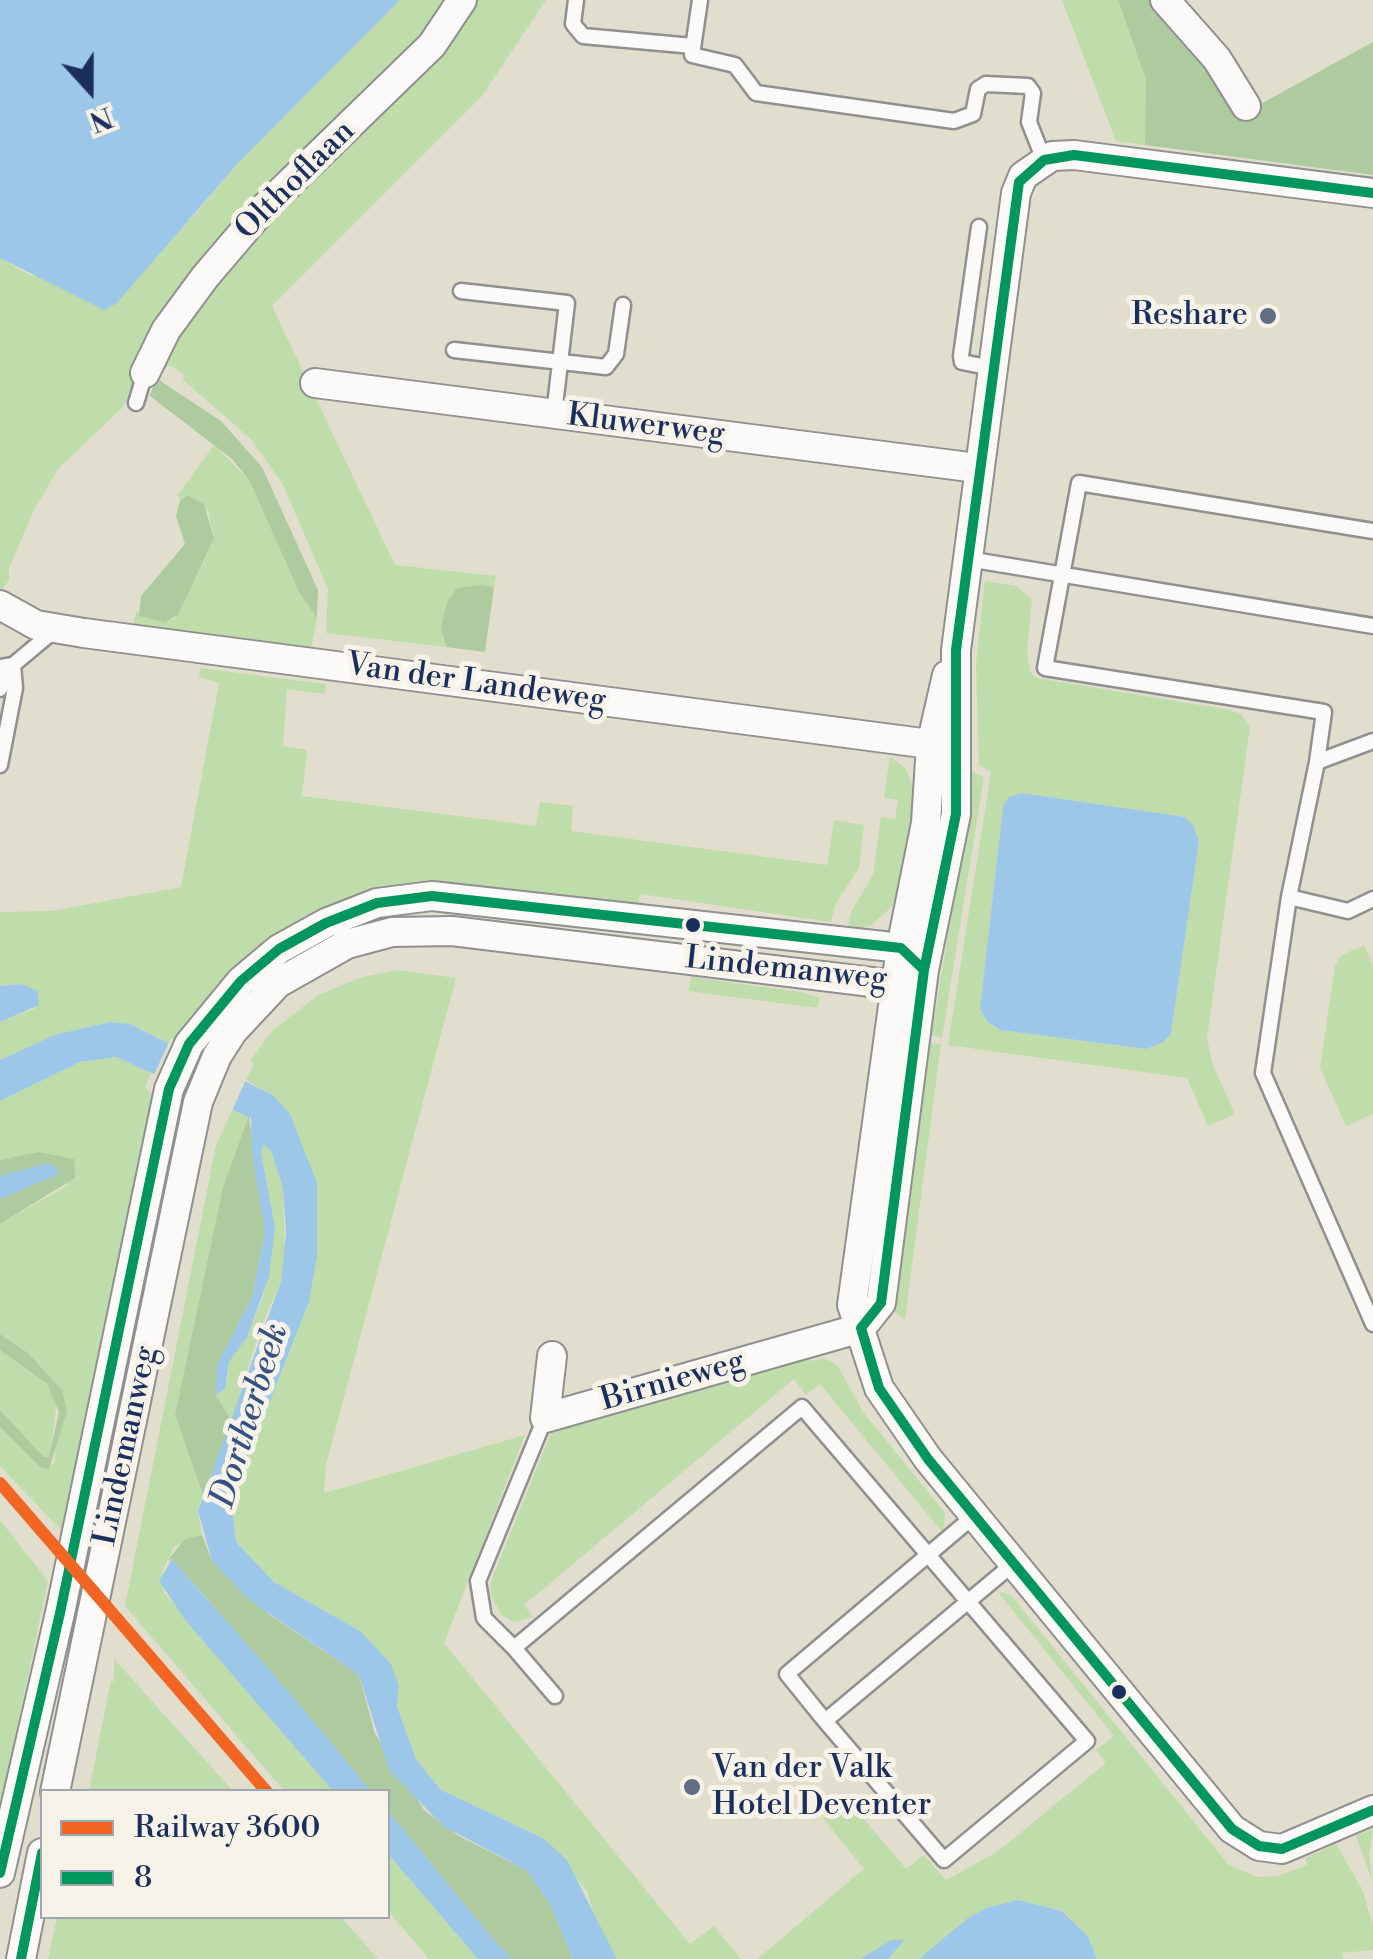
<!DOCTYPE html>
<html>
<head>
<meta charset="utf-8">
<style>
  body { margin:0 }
  #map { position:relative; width:1373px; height:1959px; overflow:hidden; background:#e2decd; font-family:"Libre Bodoni",serif }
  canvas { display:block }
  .legend { position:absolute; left:40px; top:1789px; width:350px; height:130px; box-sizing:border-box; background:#f7f3e8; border:2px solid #9fa5b1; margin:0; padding:12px 18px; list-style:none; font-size:30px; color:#1b2f5e }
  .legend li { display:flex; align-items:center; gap:20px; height:50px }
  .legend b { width:50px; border:2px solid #9fa5b1 }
  .north { position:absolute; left:40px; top:40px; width:100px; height:100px; -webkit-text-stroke:8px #f7f3e8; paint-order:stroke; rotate:159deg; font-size:28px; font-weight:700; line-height:40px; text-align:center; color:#1b2f5e }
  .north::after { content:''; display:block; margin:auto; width:35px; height:45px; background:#1b2f5e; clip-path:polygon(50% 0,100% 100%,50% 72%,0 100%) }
</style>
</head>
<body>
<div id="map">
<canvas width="1373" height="1959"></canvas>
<ul class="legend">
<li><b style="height:12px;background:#f26522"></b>Railway 3600</li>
<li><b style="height:12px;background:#00965e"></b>8</li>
</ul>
<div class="north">N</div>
</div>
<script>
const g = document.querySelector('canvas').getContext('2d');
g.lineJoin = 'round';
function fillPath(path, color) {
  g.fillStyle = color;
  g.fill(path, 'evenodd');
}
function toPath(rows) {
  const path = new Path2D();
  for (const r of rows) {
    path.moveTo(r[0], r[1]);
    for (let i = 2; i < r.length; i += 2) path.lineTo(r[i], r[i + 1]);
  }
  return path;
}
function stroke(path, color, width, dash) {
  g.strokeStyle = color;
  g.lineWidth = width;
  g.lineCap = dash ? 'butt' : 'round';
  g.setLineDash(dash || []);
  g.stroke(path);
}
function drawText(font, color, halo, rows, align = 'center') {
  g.font = font + ' "Libre Bodoni",serif';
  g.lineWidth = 10;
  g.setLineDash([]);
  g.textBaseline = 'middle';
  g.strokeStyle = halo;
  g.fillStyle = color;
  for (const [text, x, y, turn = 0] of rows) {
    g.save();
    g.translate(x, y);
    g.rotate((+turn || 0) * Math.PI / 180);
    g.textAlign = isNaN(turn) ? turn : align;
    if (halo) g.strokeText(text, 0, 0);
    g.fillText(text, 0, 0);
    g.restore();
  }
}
const green = toPath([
  [400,0,456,0,137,376,123,407,58,469,33,512,9,568,9,580,0,592,0,258,32,276,190,220,239,162],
  [467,0,546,0,482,96,272,306,395,565,496,576,494,587,482,585,442,636,446,647,326,633,328,589,283,485,252,440,183,380,184,374,170,365,165,368,162,364,165,340],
  [1062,0,1118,0,1146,80,1145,145,1116,141],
  [214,445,249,480,300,594,317,618,311,651,133,627,136,612,174,619,203,564,214,539,208,511,187,495,180,501,178,495],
  [985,581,1017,586,1032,600,1027,651,1030,672,1037,678,1230,710,1241,714,1250,727,1207,1038,1212,1063,1235,1114,1208,1126,1187,1078,948,1045,991,772,979,765,976,664],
  [1022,793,1185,817,1193,826,1199,841,1171,1034,1162,1043,1146,1049,1000,1030,987,1021,980,1009,1003,806,1010,797],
  [200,668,326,684,325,694,287,689,283,746,307,750,302,796,536,826,540,802,573,806,571,831,827,865,834,820,864,825,859,868,835,905,831,922,640,894,637,908,456,884,367,892,311,913,268,937,215,987,173,1045,130,1024,110,1022,54,1035,0,1060,0,1022,36,1008,21,984,0,986,0,912,52,911,181,887,219,683,199,677],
  [890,756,906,769,917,797,896,903,870,926,847,932,851,912,873,875,881,817,895,819,898,800,884,798],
  [967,769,984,777,942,1038,931,1036,954,900],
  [1364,945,1373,965,1373,1114,1346,1126,1320,1068,1335,966,1342,955],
  [398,970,456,978,326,1465,324,1493,525,1435,444,1643,690,1944,714,1926,741,1959,617,1959,598,1929,587,1891,543,1838,441,1790,416,1759,397,1705,399,1685,360,1631,274,1582,236,1542,231,1500,309,1302,273,1095,246,1080,254,1064,250,1061,272,1031,318,995,362,977],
  [691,977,801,992,820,998,817,1008,688,991],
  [927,1043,941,1044,905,1319,892,1310],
  [116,1057,151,1073,145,1087,152,1095,61,1530,0,1466,0,1427,41,1468,54,1464,62,1390,28,1353,0,1334,0,1224,68,1185,38,1152,0,1160,0,1101,80,1062],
  [233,1109,249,1115,223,1187,175,1415,203,1495,198,1511,202,1535,174,1547,162,1572,164,1592,333,1791,284,1791,125,1606,216,1145],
  [264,1145,271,1151,283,1188,285,1254,281,1281,259,1332,232,1422,216,1395,227,1381,229,1362,247,1336,263,1298,275,1227,261,1152],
  [0,1350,47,1384,57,1401,50,1457,44,1457,0,1410],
  [810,1355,811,1361,825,1358,838,1366,863,1412,945,1513,943,1533,820,1384,806,1395,794,1379,524,1605,533,1617,514,1622,502,1615,491,1596,491,1581,554,1426],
  [0,1520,48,1581,0,1808],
  [997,1591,1011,1595,1228,1864,1256,1877,1278,1876,1307,1865,1305,1858,1336,1844,1362,1889,1373,1925,1373,1950,1343,1953,1343,1959,1097,1959,1088,1936,1063,1911,1018,1900,989,1907,919,1959,888,1959,902,1940,891,1940,860,1959,757,1959,864,1869,823,1818,847,1799,906,1869,924,1855,946,1880,997,1852,1106,1763,1096,1750,1114,1736],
  [114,1659,233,1791,89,1791,111,1680,114,1682],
  [1373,1828,1369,1855,1373,1883,1356,1836],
  [388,1854,478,1959,429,1959,388,1911],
  [57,1917,341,1917,378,1959,48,1959]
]);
const forest = toPath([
  [1118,0,1159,0,1257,106,1373,42,1373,175,1145,145,1146,80],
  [156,378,221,421,262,467,318,590,317,618,300,594,249,480,232,459,150,396],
  [187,495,204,504,214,539,178,615,164,622,139,616,141,596,185,544,176,516,180,501],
  [482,585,494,587,485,652,446,647,441,629,447,602,457,588],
  [249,1115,265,1232,252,1297,229,1342,216,1395,232,1422,203,1495,175,1415,223,1187],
  [38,1152,74,1159,75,1178,0,1224,0,1199,59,1173,0,1176,0,1160],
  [0,1334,28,1353,62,1390,67,1411,49,1469,41,1468,0,1427,0,1410,44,1457,49,1457,59,1412,47,1384,0,1350],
  [202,1535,212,1561,269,1614,359,1675,375,1734,424,1810,459,1836,526,1870,550,1904,573,1959,512,1959,495,1941,388,1811,388,1792,371,1791,204,1595,172,1559,168,1560,185,1539]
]);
const water = toPath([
  [0,0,400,0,239,162,117,303,104,310,0,258],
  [1022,793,1185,817,1193,825,1199,841,1171,1034,1162,1043,1146,1049,1000,1030,987,1021,980,1009,1003,806,1009,797],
  [21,984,38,991,39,1005,0,1022,0,986],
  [110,1022,130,1024,273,1095,290,1114,317,1183,317,1256,309,1302,231,1500,236,1542,274,1582,360,1631,391,1664,399,1685,397,1706,416,1759,441,1790,543,1838,567,1860,617,1959,573,1959,550,1904,526,1870,443,1826,389,1770,359,1675,248,1599,212,1561,198,1511,281,1281,286,1233,283,1188,271,1151,264,1145,261,1152,275,1227,269,1277,247,1337,229,1362,225,1389,216,1395,217,1365,252,1297,265,1232,252,1155,251,1118,116,1057,80,1062,0,1101,0,1060,54,1035],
  [49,1163,58,1169,57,1175,0,1199,0,1176],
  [172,1559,289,1692,371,1791,333,1791,185,1620,159,1581],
  [388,1811,495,1941,512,1959,478,1959,388,1854],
  [1018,1900,1062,1911,1088,1936,1097,1959,919,1959,968,1918,989,1907],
  [891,1940,904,1940,888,1959,860,1959]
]);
const pier = toPath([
  [171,1038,248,1075,231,1113,152,1079]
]);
const service = toPath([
  [576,0,573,24,583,36,693,46],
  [700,0,692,55,735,65,756,93,954,121,973,114,978,89,986,84,1028,86,1033,93,1029,122,1044,160],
  [979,227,961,356,962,362,992,368],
  [461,291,567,303,554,414],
  [454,350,606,367,616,354,623,305],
  [136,403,145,373],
  [968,559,1373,626],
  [0,667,13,665,15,688,0,765],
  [0,689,13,665,56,629],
  [1373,741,1317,762,1289,897,1263,1073,1373,1324],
  [1317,762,1324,712,1045,668,1079,483,1373,531],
  [1289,897,1348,911,1373,899],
  [545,1418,478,1581,484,1618,514,1648,802,1407,1087,1741,944,1860,825,1721],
  [974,1516,787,1674,825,1721,1013,1564],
  [514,1648,555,1696]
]);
const minor = toPath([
  [1165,0,1217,59,1246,106],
  [145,373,166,330,205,277,262,210,432,45,462,0],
  [315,383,977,468],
  [0,605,36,625,84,633,945,746],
  [947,675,931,745,926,823,901,948,852,1305,879,1388,928,1459,1232,1829,1259,1846,1282,1849,1373,1810],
  [552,1356,545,1418,861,1328,881,1303,924,970,956,814,956,650,1016,193,1023,176,1052,156,1074,155,1373,193],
  [55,1792,198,1102,217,1056,233,1031,278,983,347,944,392,932,452,931,896,985,924,970],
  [0,1873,60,1613,169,1089,189,1044,241,981,279,949,326,923,377,903,432,896,901,948,924,970],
  [21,1959,42,1853]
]);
const bus1 = toPath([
  [1373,193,1074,155,1044,160,1019,182,956,650,956,814,924,970,881,1303,861,1328,879,1388,928,1459,1232,1829,1259,1846,1282,1849,1373,1810],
  [0,1873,60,1613,169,1089,189,1044,241,981,279,949,326,923,377,903,432,896,901,948,924,970],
  [21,1959,42,1853]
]);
const rail1 = toPath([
  [0,1483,267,1792]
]);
const markers = [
  [1268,316,10,"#616c85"],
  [693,925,9,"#1b2f5e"],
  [1119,1692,9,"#1b2f5e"],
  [692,1787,10,"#616c85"]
];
const streetNames = [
  ["Olthoflaan",296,181,-45],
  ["Kluwerweg",646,426,7],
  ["Van der Landeweg",476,684,8],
  ["Lindemanweg",786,970,6],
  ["Birnieweg",673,1382,-16],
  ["Lindemanweg",127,1446,-78]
];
const poiNames = [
  ["Reshare",1248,316],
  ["Van der Valk",712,1769,"left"],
  ["Hotel Deventer",712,1806,"left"]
];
const waterNames = [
  ["Dortherbeek",251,1416,-73]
];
fillPath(green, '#bfddaa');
fillPath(forest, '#adcb9f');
fillPath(water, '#9dc7e8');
fillPath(pier, '#e2decd');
stroke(service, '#8f908f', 19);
stroke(minor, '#8f908f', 32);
stroke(service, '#fbfaf8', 14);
stroke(minor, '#fbfaf8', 28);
stroke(bus1, '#00965e', 10);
stroke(rail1, '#f26522', 12);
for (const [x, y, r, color] of markers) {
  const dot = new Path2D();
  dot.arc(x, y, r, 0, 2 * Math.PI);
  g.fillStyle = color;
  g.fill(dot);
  stroke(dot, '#f7f3e8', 4);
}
drawText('32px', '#1b2f5e', '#f7f3e8', streetNames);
drawText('32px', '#1b2f5e', '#f7f3e8', poiNames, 'right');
drawText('italic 35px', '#345283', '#f7f3e8', waterNames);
</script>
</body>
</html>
